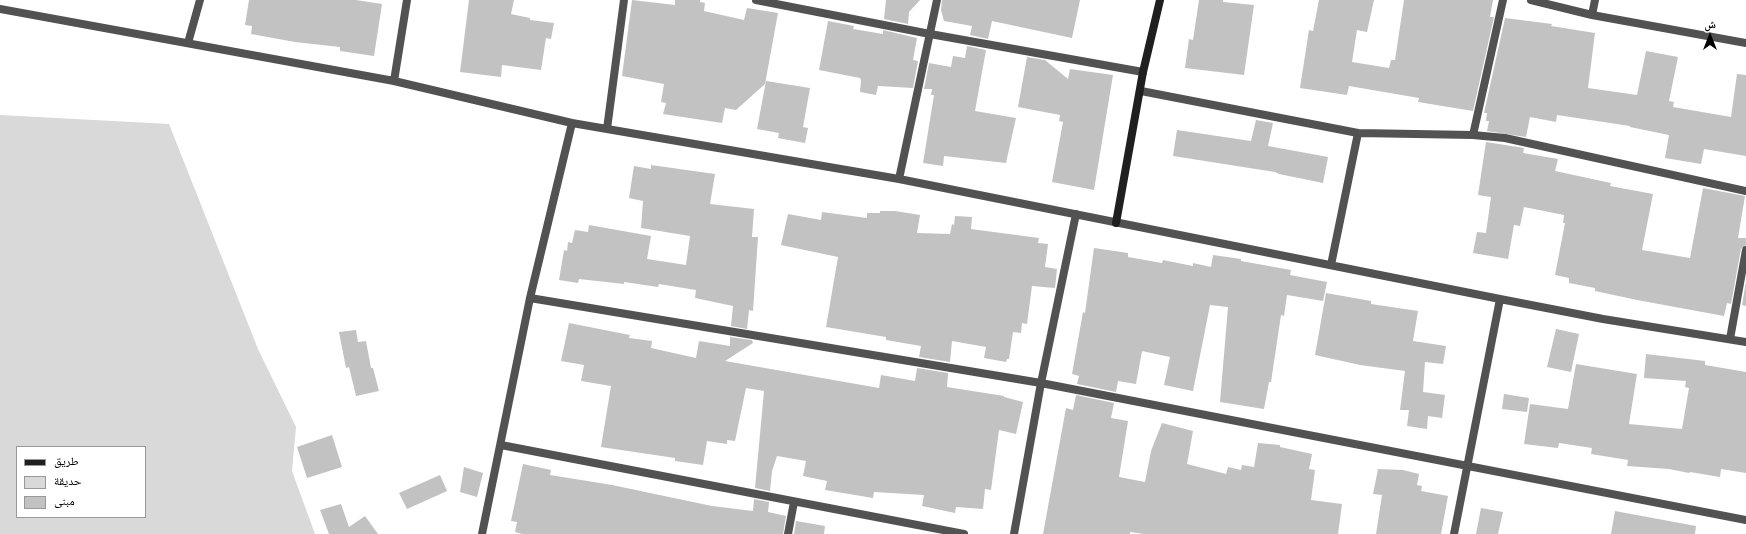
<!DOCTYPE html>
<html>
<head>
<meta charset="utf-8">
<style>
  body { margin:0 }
  #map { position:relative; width:1746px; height:534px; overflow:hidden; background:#fff; font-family:"Public Sans","Noto Naskh Arabic",sans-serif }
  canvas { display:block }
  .legend { position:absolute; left:16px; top:446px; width:130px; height:72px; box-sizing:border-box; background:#fff; border:1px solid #999; margin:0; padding:5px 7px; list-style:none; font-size:12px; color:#000 }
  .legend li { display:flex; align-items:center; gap:8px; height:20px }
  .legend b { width:20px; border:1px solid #999 }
  .north { position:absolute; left:1690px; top:16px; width:40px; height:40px; -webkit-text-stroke:3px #fff; paint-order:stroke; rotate:0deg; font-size:11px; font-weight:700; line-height:16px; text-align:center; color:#000 }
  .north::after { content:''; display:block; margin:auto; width:14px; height:18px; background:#000; clip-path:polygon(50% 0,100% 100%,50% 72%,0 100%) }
</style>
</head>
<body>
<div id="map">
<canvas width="1746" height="534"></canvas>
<ul class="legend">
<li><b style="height:5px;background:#1f1f1f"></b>طريق</li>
<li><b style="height:11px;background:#d9d9d9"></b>حديقة</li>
<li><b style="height:11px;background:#c2c2c2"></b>مبنى</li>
</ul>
<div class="north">ش</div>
</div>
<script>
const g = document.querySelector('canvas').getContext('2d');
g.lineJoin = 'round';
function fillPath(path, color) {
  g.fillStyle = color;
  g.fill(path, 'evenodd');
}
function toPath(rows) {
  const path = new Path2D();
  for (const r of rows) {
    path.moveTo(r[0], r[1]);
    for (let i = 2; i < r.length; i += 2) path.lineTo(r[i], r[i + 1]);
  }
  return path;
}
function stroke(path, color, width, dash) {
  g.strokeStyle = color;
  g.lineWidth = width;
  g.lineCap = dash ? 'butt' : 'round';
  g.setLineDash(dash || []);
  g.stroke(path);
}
const green = toPath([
  [0,115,169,124,258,349,296,427,292,471,315,534,0,534],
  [17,447,145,447,145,517,17,517]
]);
const building = toPath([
  [249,0,356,0,382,4,374,56,340,51,340,47,295,42,251,34,252,26,245,25],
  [469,0,514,0,511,14,530,18,530,20,554,23,551,39,546,38,541,70,502,65,501,77,460,72],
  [632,0,675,5,675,0,700,0,700,2,705,3,704,11,744,20,747,8,778,13,765,84,736,110,725,108,722,123,663,114,666,103,661,102,664,84,622,76],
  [886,0,920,0,909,12,908,24,884,19],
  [942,0,1080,0,1072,38,992,21,988,39,970,35,972,26,944,21,941,10],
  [1199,0,1223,0,1223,2,1254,5,1244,75,1185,68,1189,39,1193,40],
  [1319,0,1374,0,1367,32,1357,30,1352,62,1389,68,1391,60,1395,60,1404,0,1493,0,1490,17,1494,17,1473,111,1418,102,1419,98,1349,86,1347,95,1300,88,1309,30,1313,31],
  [1505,18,1552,24,1551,26,1595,33,1588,88,1637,95,1646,51,1678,57,1669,101,1674,102,1673,107,1731,117,1737,74,1746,75,1746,156,1704,149,1701,164,1665,158,1669,135,1630,127,1630,126,1557,115,1556,122,1530,117,1526,137,1487,131,1489,121,1486,121,1487,113,1484,113],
  [828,21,854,26,853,29,883,34,883,30,917,38,913,60,918,61,913,88,878,86,876,95,860,92,861,80,860,78,819,70],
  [967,46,986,50,975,111,1016,118,1006,163,944,156,943,166,923,163,934,95,931,95,932,89,924,89,929,63,951,67,953,56,965,58],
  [1027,57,1045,60,1068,79,1070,69,1113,75,1094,190,1052,182,1063,122,1059,121,1060,115,1018,107],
  [766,81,810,88,803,127,808,128,805,143,778,138,779,133,757,129],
  [1256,120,1273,123,1268,146,1328,157,1323,183,1279,174,1275,172,1173,156,1177,130,1251,141],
  [1486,142,1524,148,1523,153,1558,159,1555,171,1611,183,1610,186,1653,194,1642,250,1690,258,1703,188,1745,196,1738,238,1746,238,1746,245,1741,249,1731,304,1727,303,1724,316,1637,300,1595,291,1595,288,1569,283,1569,278,1555,275,1565,223,1563,223,1564,215,1524,207,1520,226,1514,225,1508,259,1473,253,1477,232,1486,233,1491,197,1478,195],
  [651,165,715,174,710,204,754,209,752,237,758,237,753,311,749,310,747,329,731,326,733,306,695,298,696,290,659,284,658,287,624,282,624,284,579,279,578,283,559,280,564,250,567,251,568,242,572,243,575,230,588,232,589,225,651,236,647,259,686,265,690,236,641,228,643,201,629,198,634,166,651,169],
  [880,211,895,211,920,215,917,233,950,234,952,224,954,225,955,216,972,217,971,229,1039,238,1038,243,1048,244,1045,267,1057,269,1055,288,1032,286,1027,324,1022,323,1021,333,1013,332,1009,359,1007,359,1006,362,984,358,986,347,952,341,950,362,919,357,921,346,886,340,886,337,826,327,838,257,781,245,788,214,821,220,822,212,867,218,867,213,880,213],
  [1094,248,1128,253,1128,257,1162,263,1163,260,1193,266,1193,263,1211,267,1213,255,1241,259,1241,261,1291,270,1290,275,1327,282,1323,301,1287,295,1284,316,1281,315,1271,382,1269,382,1264,409,1220,402,1228,307,1210,305,1193,391,1164,385,1170,357,1142,351,1136,384,1118,381,1116,392,1077,384,1079,376,1072,374,1083,312,1085,313],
  [1746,281,1746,306,1742,305],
  [1326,293,1371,301,1371,304,1418,311,1413,341,1446,346,1443,364,1425,362,1423,392,1445,395,1442,418,1428,416,1427,429,1407,426,1409,410,1400,410,1405,371,1360,365,1315,355],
  [569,323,630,335,629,338,652,341,651,348,696,358,699,341,730,346,730,337,752,340,753,343,725,361,879,388,881,375,915,381,917,368,948,373,947,387,1004,396,1004,397,1023,402,1016,434,999,430,991,490,985,489,983,509,956,507,955,513,922,506,924,495,874,492,873,498,825,490,827,481,803,476,806,461,777,456,772,471,770,491,755,488,764,391,746,388,735,441,727,440,727,444,707,441,703,465,675,461,675,458,601,447,611,386,581,381,584,365,561,361],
  [1556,329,1579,334,1571,372,1547,367],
  [356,330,358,342,366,341,371,368,373,368,379,391,356,396,349,367,346,368,339,332],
  [1646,354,1705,361,1705,365,1746,372,1746,473,1721,469,1720,477,1690,472,1689,473,1669,469,1627,466,1628,460,1591,454,1592,448,1559,443,1558,448,1524,444,1530,404,1568,409,1576,364,1637,374,1629,424,1682,429,1689,388,1685,387,1686,381,1644,378],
  [1504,394,1529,398,1527,412,1502,409],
  [1076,395,1114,403,1111,418,1128,421,1119,477,1145,482,1151,451,1162,423,1193,431,1187,464,1226,474,1228,467,1241,470,1242,465,1254,467,1258,443,1280,445,1280,447,1312,454,1309,469,1315,470,1311,500,1342,504,1338,534,1144,534,1130,532,1130,534,1043,534,1066,408,1073,410],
  [332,435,342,467,307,478,297,447],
  [523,464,551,470,550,475,612,485,712,506,753,511,754,499,769,502,768,512,786,516,783,534,522,534,515,532,517,522,511,521],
  [464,467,483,473,477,497,460,492],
  [1378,469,1403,470,1419,474,1417,485,1422,486,1421,491,1448,496,1441,534,1376,534,1382,495,1373,494],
  [440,475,447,491,407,509,399,493],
  [341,504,349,527,365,516,378,534,329,534,320,510],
  [1481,508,1503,512,1498,534,1476,534],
  [1615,511,1696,526,1695,534,1611,534],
  [796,521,825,526,824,534,794,534]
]);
const street = toPath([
  [756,0,930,34,1143,72],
  [1531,0,1592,15,1746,43],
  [0,9,394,81,572,123,899,179,1500,299,1603,319,1746,342],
  [1592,15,1595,0],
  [188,43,200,0],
  [394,81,407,0],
  [1141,91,1358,133,1473,135,1505,138,1746,191],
  [607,129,624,0],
  [1473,135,1503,0],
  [899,179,937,0],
  [1331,265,1358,133],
  [530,298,1041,383,1746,520],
  [1730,339,1746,250],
  [501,445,964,534],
  [482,534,530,298,572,123],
  [788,534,794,502],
  [1014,534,1041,383,1076,214],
  [1454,534,1500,299]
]);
const secondary = toPath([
  [1116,223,1143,72,1160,0]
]);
fillPath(green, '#d9d9d9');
fillPath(building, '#c2c2c2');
stroke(street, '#525252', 8);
stroke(secondary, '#1f1f1f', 8);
</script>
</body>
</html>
